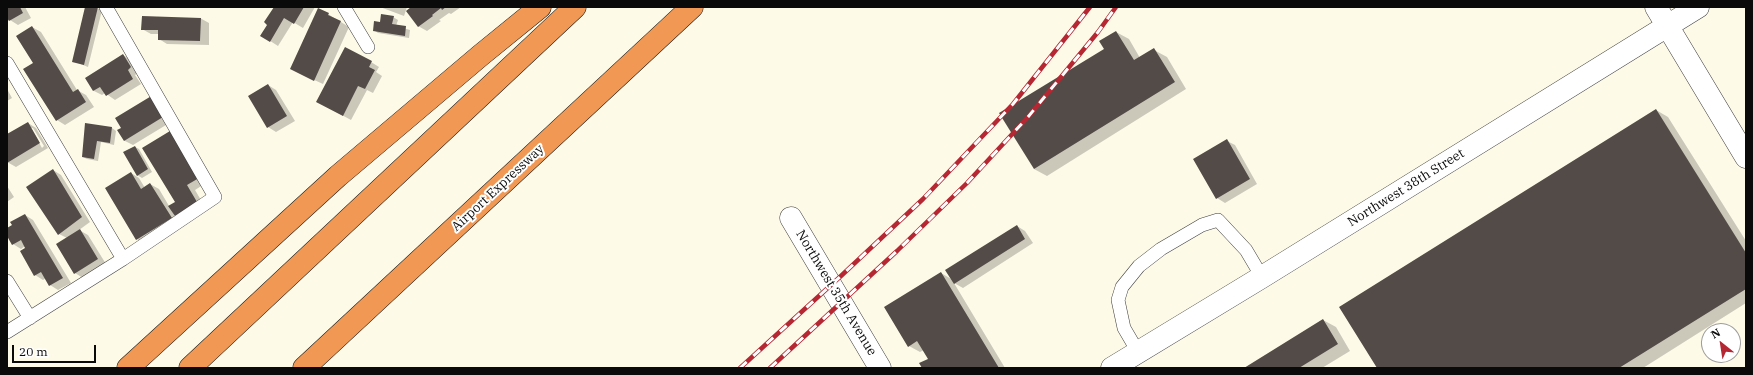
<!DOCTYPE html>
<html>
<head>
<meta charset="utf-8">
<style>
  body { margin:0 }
  #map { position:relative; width:1753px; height:375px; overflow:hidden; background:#fefae8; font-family:"IBM Plex Serif",serif }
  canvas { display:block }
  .frame { position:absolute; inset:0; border:8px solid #0a0a0a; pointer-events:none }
  .north { position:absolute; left:1701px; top:323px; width:40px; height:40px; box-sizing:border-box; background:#fff; border:1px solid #9d9d9d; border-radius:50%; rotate:330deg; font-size:11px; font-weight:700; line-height:16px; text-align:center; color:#0a0a0a }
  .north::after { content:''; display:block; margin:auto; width:14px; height:18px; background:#b52732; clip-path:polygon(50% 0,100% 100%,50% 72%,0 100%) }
  .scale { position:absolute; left:12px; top:345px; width:84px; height:18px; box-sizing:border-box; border:2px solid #0a0a0a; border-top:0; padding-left:5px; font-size:12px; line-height:14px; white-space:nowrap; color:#0a0a0a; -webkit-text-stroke:3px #fff; paint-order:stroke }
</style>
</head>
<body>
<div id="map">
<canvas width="1753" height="375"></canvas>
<div class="frame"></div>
<div class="north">N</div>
<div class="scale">20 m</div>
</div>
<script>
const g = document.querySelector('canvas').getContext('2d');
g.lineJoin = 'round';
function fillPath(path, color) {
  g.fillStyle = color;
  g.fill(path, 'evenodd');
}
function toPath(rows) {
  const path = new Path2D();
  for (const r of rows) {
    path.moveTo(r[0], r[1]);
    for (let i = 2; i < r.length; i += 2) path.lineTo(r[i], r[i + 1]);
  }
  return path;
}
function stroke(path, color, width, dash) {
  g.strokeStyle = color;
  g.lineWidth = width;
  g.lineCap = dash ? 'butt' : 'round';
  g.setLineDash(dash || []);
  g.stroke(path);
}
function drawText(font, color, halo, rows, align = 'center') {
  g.font = font + ' "IBM Plex Serif",serif';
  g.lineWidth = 4;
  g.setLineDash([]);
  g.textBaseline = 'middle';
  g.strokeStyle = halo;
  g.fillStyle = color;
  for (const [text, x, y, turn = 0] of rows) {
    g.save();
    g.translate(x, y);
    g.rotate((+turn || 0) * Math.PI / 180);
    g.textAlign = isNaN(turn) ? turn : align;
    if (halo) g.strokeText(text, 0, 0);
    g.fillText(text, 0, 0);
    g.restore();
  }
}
const shadow = toPath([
  [7,7,25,7,31,18,18,25,10,20,7,16],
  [86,7,94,7,102,10,88,67,73,61],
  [275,7,315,7,303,28,293,22,278,46,261,35,269,24],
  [380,7,407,7,404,16],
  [413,7,461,7,451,14,449,13,439,20,441,21,427,31,418,26],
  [328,14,349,27,323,84,299,73],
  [393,17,398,20,396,26,410,30,409,38,378,33,374,30,381,23],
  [200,18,209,23,209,45,167,44,159,39,159,34,151,34,142,29],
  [32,27,41,32,77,90,86,95,94,107,65,125,57,120,34,63],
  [1116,32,1129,39,1140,58,1154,50,1167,57,1186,89,1047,176,1034,169],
  [123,55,131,60,139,72,135,75,141,84,115,100,105,93,102,95,94,91,86,78],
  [371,62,379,67,376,72,382,76,373,93,367,90,351,120,325,106],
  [268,85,276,90,295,121,276,132,268,127],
  [7,89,12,98,7,101],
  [153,96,171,122,133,145,125,141,119,130,123,128],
  [1656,110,1668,117,1746,241,1746,303,1643,368,1379,368],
  [28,123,36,128,48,148,16,167,7,162,7,135],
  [31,128,33,128,44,146,42,148],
  [86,124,112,128,116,131,114,145,101,142,98,161,87,159,83,157],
  [1227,141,1235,145,1257,184,1225,203,1217,198],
  [135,147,139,149,152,172,142,178,137,175],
  [143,148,206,183,195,190,205,207,184,220,174,215,179,223,145,244,137,239,131,173,139,178,145,188,150,184,159,189,169,206,176,203],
  [53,170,61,175,90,222,79,230,88,235,106,264,83,278,75,273,67,238,59,234],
  [7,186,14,197,7,202],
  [25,215,33,220,71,283,58,290,50,285,46,278,43,280,35,275,25,246,21,249,13,244,7,234,7,230],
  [1017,226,1025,231,1033,243,963,288,954,283,1005,368,923,368,929,359,924,350,920,352,909,346,941,273,953,280],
  [1323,320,1336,327,1350,351,1322,368,1246,368]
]);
const building = toPath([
  [7,7,20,7,23,13,9,21,7,18],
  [85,7,98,7,84,65,72,62],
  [274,7,304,7,294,24,284,18,270,42,260,36,267,25,264,22],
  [411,7,446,7,442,10,441,8,432,15,433,16,418,27,406,11],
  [318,8,329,13,328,15,341,21,314,81,290,69],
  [381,14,394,16,392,24,406,26,405,36,373,31,374,21,380,22],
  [142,16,201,18,200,41,158,40,158,30,141,30],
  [32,26,73,92,78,89,86,102,56,121,23,69,33,63,16,36],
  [1116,31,1134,60,1154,48,1175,82,1034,169,999,113,1104,49,1099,41],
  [345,47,372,61,369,67,375,70,365,89,358,86,343,116,316,102],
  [123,54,131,67,128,70,133,79,106,96,100,87,93,91,85,78],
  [268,84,287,116,267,128,248,96],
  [153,95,163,117,124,141,117,130,121,128,115,118],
  [1656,109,1746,253,1746,289,1619,368,1377,368,1339,307],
  [28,122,40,143,7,163,7,134],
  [85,123,112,127,110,143,97,141,94,159,82,157],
  [170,131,199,178,187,185,197,202,175,216,168,206,175,202,142,148],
  [1227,139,1250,179,1216,199,1193,159],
  [135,146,148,169,137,176,123,152],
  [53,169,82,217,58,235,26,187],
  [131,172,141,189,150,183,172,218,136,240,105,188],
  [25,214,63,278,49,286,41,272,34,276,20,251,25,248,21,240,12,245,7,236,7,228,12,225,10,222],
  [1017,225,1025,239,954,284,945,270],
  [80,229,98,259,74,274,56,244],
  [941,272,999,368,922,368,919,363,928,359,917,341,908,347,884,307],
  [1323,319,1338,344,1299,368,1244,368]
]);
const service = toPath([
  [344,7,368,47],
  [7,63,123,259],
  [7,281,30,318],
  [7,332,123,259,215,197,106,7],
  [1138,352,1124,328,1118,300,1122,287,1139,266,1161,249,1202,225,1218,220,1246,250,1262,277]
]);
const minor = toPath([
  [1656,7,1746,157],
  [791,218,880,368],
  [1112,368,1262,277,1698,7]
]);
const motorway = toPath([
  [128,368,338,176,481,55,540,7],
  [190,368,575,7],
  [304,368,692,7]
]);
const rail = toPath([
  [740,368,842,275,923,199,1013,104,1090,7],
  [770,368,897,251,967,183,1028,117,1098,32,1116,7]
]);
const streetNames = [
  ["Airport Expressway",498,188,-43],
  ["Northwest 38th Street",1406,188,-32],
  ["Northwest 35th Avenue",836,293,59]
];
fillPath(shadow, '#0003');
fillPath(building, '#534b47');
stroke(service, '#3d3d3d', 14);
stroke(minor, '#3d3d3d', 23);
stroke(motorway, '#1b1b1b', 23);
stroke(service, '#fff', 13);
stroke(minor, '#fff', 22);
stroke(motorway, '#f09854', 22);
stroke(rail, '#b52732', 4.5);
stroke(rail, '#fff', 3, [9]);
drawText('13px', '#0a0a0a', '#fff', streetNames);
</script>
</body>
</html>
